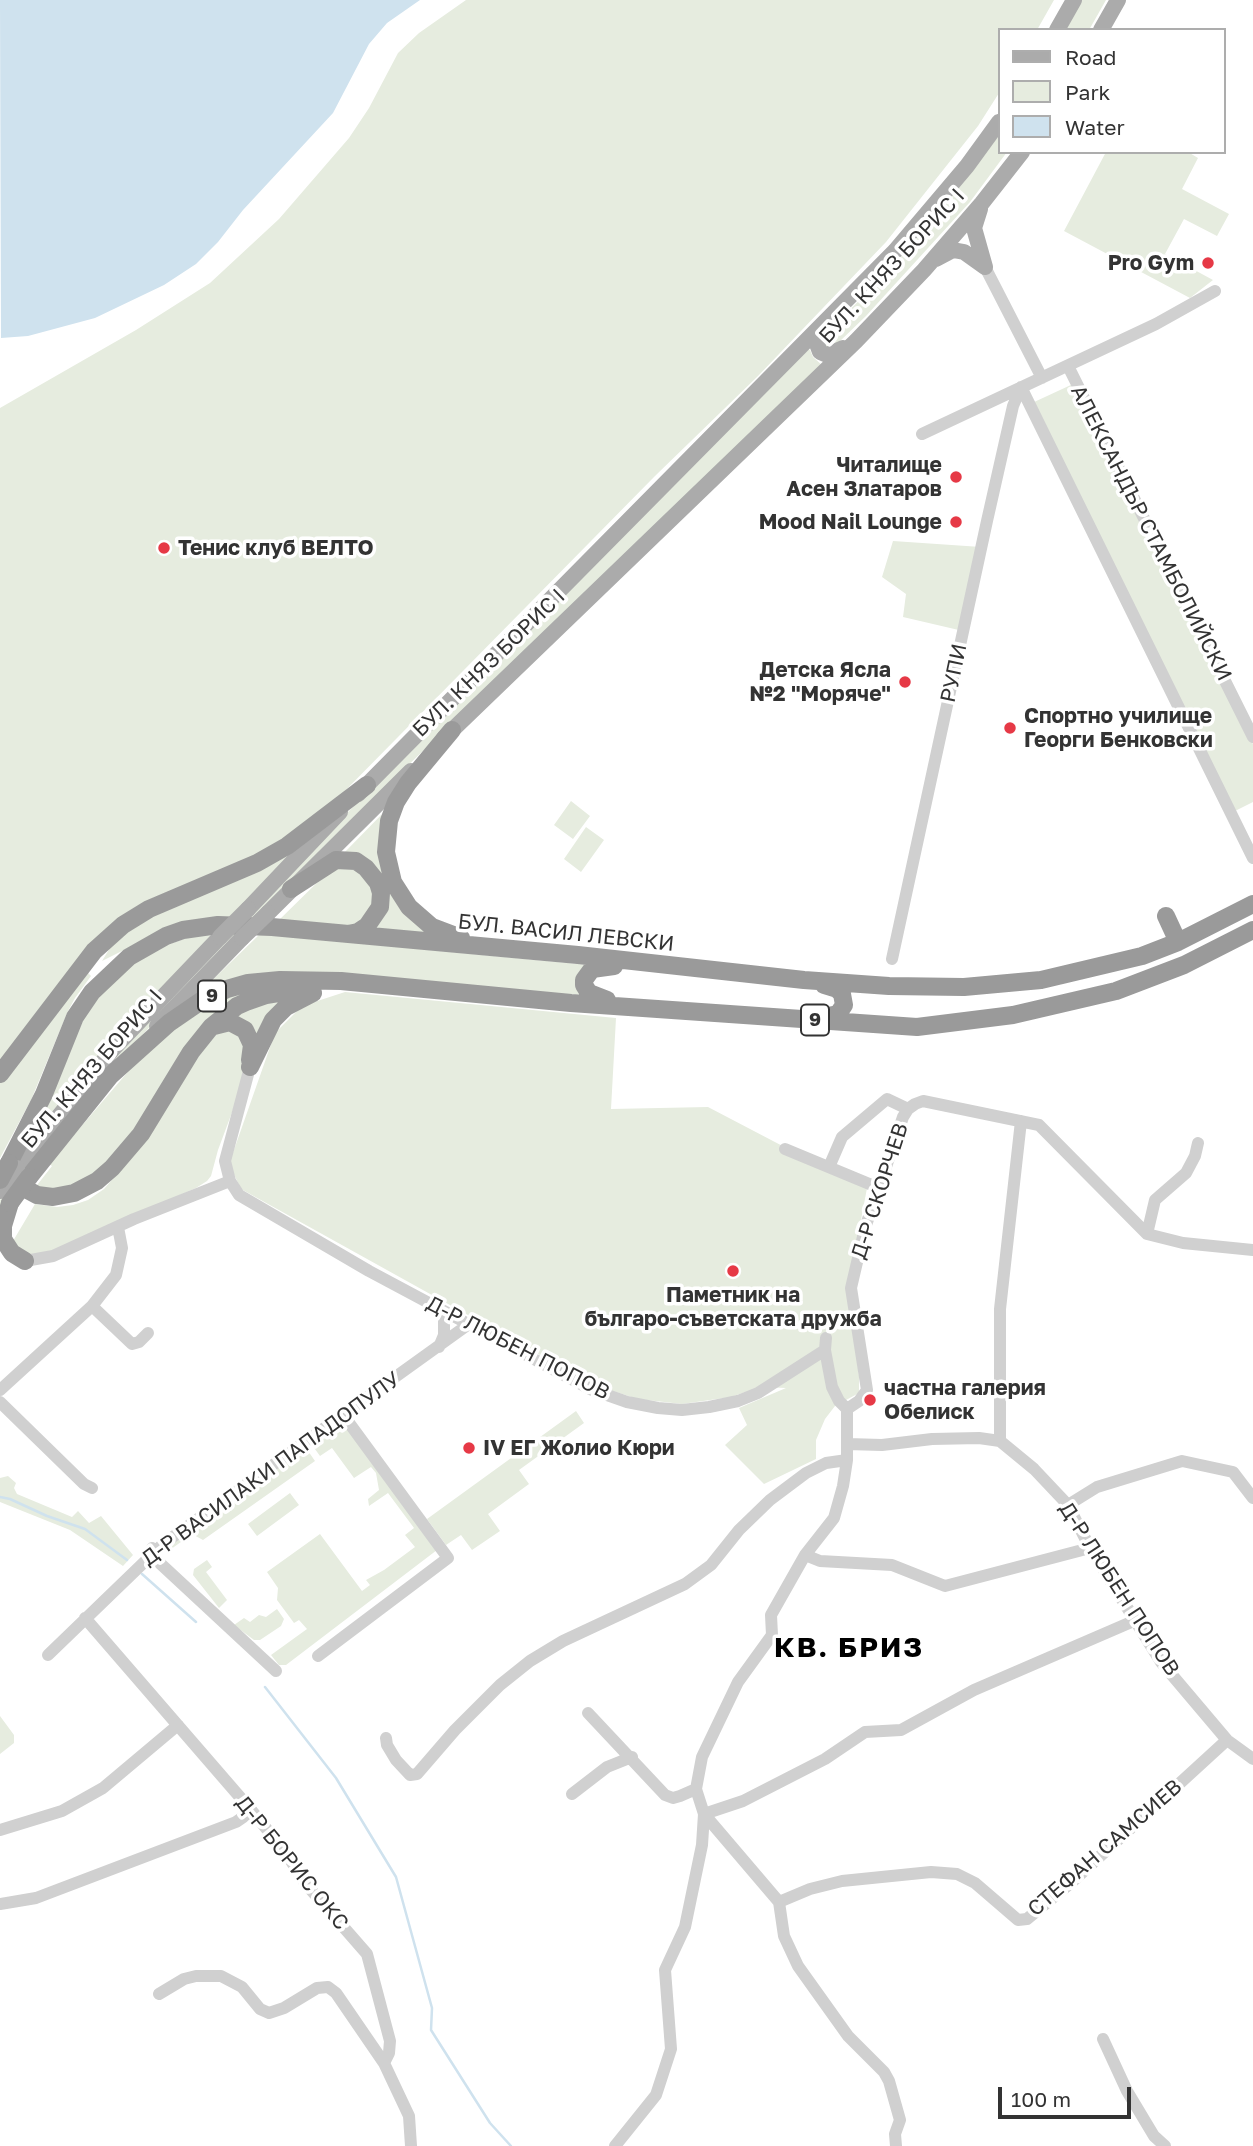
<!DOCTYPE html>
<html>
<head>
<meta charset="utf-8">
<style>
  body { margin:0 }
  #map { position:relative; width:1253px; height:2146px; overflow:hidden; background:#fff; font-family:"Golos Text",sans-serif }
  canvas { display:block }
  .legend { position:absolute; left:998px; top:28px; width:228px; height:126px; box-sizing:border-box; background:#fff; border:2px solid #adadad; margin:0; padding:9px 12px; list-style:none; font-size:21px; color:#333 }
  .legend li { display:flex; align-items:center; gap:14px; height:35px }
  .legend b { width:35px; border:2px solid #adadad }
  .scale { position:absolute; left:998px; top:2087px; width:133px; height:32px; box-sizing:border-box; border:4px solid #333; border-top:0; padding-left:9px; font-size:21px; line-height:24px; white-space:nowrap; color:#333; -webkit-text-stroke:5px #fff; paint-order:stroke }
</style>
</head>
<body>
<div id="map">
<canvas width="1253" height="2146"></canvas>
<ul class="legend">
<li><b style="height:9px;background:#ababab"></b>Road</li>
<li><b style="height:19px;background:#e6ecdf"></b>Park</li>
<li><b style="height:19px;background:#cfe2ee"></b>Water</li>
</ul>
<div class="scale">100 m</div>
</div>
<script>
const g = document.querySelector('canvas').getContext('2d');
g.lineJoin = 'round';
function fillPath(path, color) {
  g.fillStyle = color;
  g.fill(path, 'evenodd');
}
function toPath(rows) {
  const path = new Path2D();
  for (const r of rows) {
    path.moveTo(r[0], r[1]);
    for (let i = 2; i < r.length; i += 2) path.lineTo(r[i], r[i + 1]);
  }
  return path;
}
function stroke(path, color, width, dash) {
  g.strokeStyle = color;
  g.lineWidth = width;
  g.lineCap = dash ? 'butt' : 'round';
  g.setLineDash(dash || []);
  g.stroke(path);
}
function drawText(font, color, halo, rows, align = 'center') {
  g.font = font + ' "Golos Text",sans-serif';
  g.lineWidth = 7;
  g.setLineDash([]);
  g.textBaseline = 'middle';
  g.strokeStyle = halo;
  g.fillStyle = color;
  for (const [text, x, y, turn = 0] of rows) {
    g.save();
    g.translate(x, y);
    g.rotate((+turn || 0) * Math.PI / 180);
    g.textAlign = isNaN(turn) ? turn : align;
    if (halo) g.strokeText(text, 0, 0);
    g.fillText(text, 0, 0);
    g.restore();
  }
}
const green = toPath([
  [466,0,1054,0,1037,30,999,30,999,93,978,126,886,242,758,376,655,476,333,803,272,847,139,908,0,1068,0,408,136,330,210,283,279,219,349,138,369,108,398,53,419,33],
  [1079,0,1106,0,1089,30,1061,30],
  [999,135,999,152,1007,152,970,202,866,316,838,343,826,349,823,336,876,284,917,238],
  [1106,152,1188,152,1198,158,1182,189,1229,214,1217,236,1184,219,1165,254,1213,280,1190,298,1064,231],
  [807,349,810,350,813,357,823,366,346,825,184,990,110,1070,0,1208,0,1200,64,1115,96,1076,344,816],
  [1073,384,1253,744,1253,802,1233,812,1032,403],
  [893,541,981,547,963,631,903,617,906,594,882,577],
  [571,801,590,816,573,839,554,825],
  [387,809,389,884,342,855],
  [586,827,604,840,581,872,564,859],
  [305,841,226,921,154,935,102,961,113,943,143,920],
  [333,867,359,869,377,898,358,928,277,922],
  [391,894,442,938,371,932,387,897],
  [212,934,42,1127,40,1122,86,1013,118,974,158,948,187,938],
  [260,934,589,965,583,995,436,986,200,992],
  [87,972,91,976,75,998,68,1011,31,1100,0,1158,0,1080],
  [257,988,243,997,134,1138,81,1188,34,1189,52,1166,49,1164,150,1046,210,1002],
  [345,992,616,1018,611,1109,708,1107,794,1152,868,1183,848,1288,859,1376,859,1393,835,1406,825,1419,816,1440,816,1459,764,1484,725,1445,747,1425,739,1408,786,1388,760,1387,731,1397,682,1404,638,1399,594,1385,241,1189,229,1164,275,1033,302,1006],
  [293,996,257,1036,228,1020,245,1006],
  [215,1030,238,1032,248,1050,237,1099,218,1150,211,1176,207,1181,196,1188,43,1255,22,1254,13,1241,35,1204,57,1207,73,1205,88,1200,104,1189,137,1151],
  [576,1411,584,1423,519,1470,529,1484,488,1514,500,1531,472,1550,461,1535,446,1545,427,1519],
  [343,1422,437,1550,286,1665,279,1665,271,1655,307,1629,299,1620,294,1623,277,1600,278,1588,267,1572,320,1534,362,1591,370,1585,366,1580,384,1570,415,1547,405,1535,414,1528,388,1493,369,1506,368,1499,379,1490,376,1473,371,1467,354,1478,332,1448,320,1456,312,1445],
  [306,1448,315,1461,203,1540,192,1534,167,1552,165,1549],
  [8,1476,16,1483,14,1488,17,1494,72,1517,78,1511,89,1523,101,1516,133,1555,123,1566,70,1530,0,1502,0,1478],
  [290,1493,299,1505,257,1536,248,1524],
  [207,1560,212,1567,206,1572,227,1600,219,1608,193,1575,194,1569],
  [277,1609,284,1619,281,1626,260,1640,254,1640,234,1625,244,1618,250,1622,259,1615,266,1617],
  [0,1716,14,1735,14,1743,0,1754]
]);
const water = toPath([
  [0,0,420,0,387,23,369,44,333,113,243,210,218,242,196,264,164,285,95,318,28,336,1,338]
]);
const stream = toPath([
  [0,1497,10,1499,47,1516,85,1529,127,1560],
  [142,1574,196,1622],
  [265,1687,336,1778,396,1877,432,2008,431,2030,490,2123,511,2146]
]);
const minor = toPath([
  [985,267,1042,378],
  [1068,366,1253,737],
  [1021,387,1253,858],
  [922,434,1156,324,1215,291],
  [892,959,987,521,1013,406,1021,387],
  [250,1067,225,1161,230,1181,239,1195,369,1271,590,1389,627,1402,658,1408,682,1410,709,1407,738,1401,758,1393,825,1350],
  [785,1149,879,1188],
  [829,1167,842,1137,887,1099,908,1109],
  [1147,1234,1155,1200,1186,1173,1195,1156,1198,1143],
  [25,1261,53,1256,134,1219,230,1181],
  [92,1306,132,1344,139,1342,148,1333],
  [435,1306,444,1318,444,1335,439,1347],
  [826,1338,825,1350,832,1387,839,1401,847,1409],
  [0,1390,92,1306,116,1275,122,1248,118,1227],
  [0,1402,84,1484,92,1488],
  [847,1409,859,1401,867,1390,851,1288,865,1228,903,1117,908,1109,915,1104,923,1101,1039,1125,1147,1234,1183,1243,1253,1250],
  [1000,1441,1000,1309,1021,1121],
  [847,1444,882,1445,932,1439,979,1438,1000,1441,1034,1469,1068,1505,1090,1548,1161,1662,1227,1740,1253,1759],
  [1068,1505,1097,1487,1182,1461,1233,1472,1253,1498],
  [152,1548,150,1554,276,1671],
  [805,1555,820,1561,892,1565,945,1586,1090,1548],
  [85,1618,252,1811,286,1853,305,1883,367,1954,390,2041,389,2053,384,2063,409,2116,411,2146],
  [48,1655,163,1544,469,1324],
  [318,1656,448,1558,344,1416],
  [588,1713,665,1795,673,1798,680,1796,696,1789],
  [386,1738,387,1745,396,1760,410,1775,417,1774,455,1730,500,1685,530,1661,563,1641,685,1584,711,1565,739,1530,770,1500,806,1473,826,1463,847,1460],
  [572,1794,607,1767,632,1757],
  [0,1830,62,1811,103,1788,178,1725],
  [779,1902,810,1889,842,1881,931,1872,957,1874,975,1883,1018,1920,1027,1919,1073,1881,1227,1740],
  [0,1904,36,1898,236,1822,252,1811],
  [159,1994,184,1979,196,1976,221,1976,242,1987,260,2009,269,2013,284,2008,317,1988,328,1987,336,1993,384,2063],
  [1103,2039,1127,2091,1154,2136,1165,2146],
  [615,2146,656,2095,671,2049,665,1970,685,1927,702,1845,704,1814,696,1789,702,1757,738,1682,772,1635,771,1615,805,1555,834,1518,843,1486,847,1460,847,1409],
  [896,2146,895,2134,900,2120,889,2081,884,2072,848,2036,798,1966,784,1936,779,1902,704,1814,743,1801,825,1759,865,1732,901,1730,974,1690,1136,1620]
]);
const major = toPath([
  [1057,30,1074,0],
  [1101,30,1118,0],
  [980,209,974,228,985,267],
  [936,259,953,250,964,252,985,267],
  [824,329,817,344,820,352,827,355,843,348],
  [444,738,856,341,924,270,982,203,1022,152],
  [358,794,895,251,967,166,999,122],
  [248,909,340,812],
  [268,913,411,771],
  [157,1026,242,938],
  [17,1168,113,1049,220,937]
]);
const highway = toPath([
  [452,730,408,783,396,802,389,821,386,852,393,882,409,907,432,927,461,938],
  [291,889,336,860,356,861,366,868,378,883,381,893,380,907,367,926,358,932,348,934],
  [1166,916,1178,942],
  [607,1000,589,993,584,985,584,980,592,969,614,966],
  [818,1018,838,1014,844,1005,842,994,837,989,824,985],
  [214,1026,230,1022,245,1030,252,1045,250,1060],
  [250,1067,273,1020,286,1007,313,993],
  [0,1074,94,951,123,925,149,909,257,863,287,846,367,785],
  [9,1163,44,1094,75,1017,92,992,129,957,166,936,183,930,218,925,272,927,578,955,804,980,889,986,964,987,1041,980,1142,956,1178,942,1253,904],
  [29,1177,110,1076,169,1023,201,1001,227,989,248,983,280,980,341,981,571,1003,917,1027,1013,1015,1116,991,1184,965,1253,930],
  [11,1181,37,1195,53,1197,74,1193,97,1181,112,1168,141,1134,191,1052,211,1027,237,1006,246,1002,266,995,303,989],
  [10,1203,3,1226,3,1239,12,1253,25,1261]
]);
const majorBridge = toPath([
  [220,937,248,909],
  [242,938,268,913],
  [0,1191,17,1168]
]);
const highwayBridge = toPath([
  [0,1180,9,1163],
  [10,1203,29,1177]
]);
const markers = [
  [1208,263,7,"#e63946"],
  [956,477,7,"#e63946"],
  [956,522,7,"#e63946"],
  [164,548,7,"#e63946"],
  [905,682,7,"#e63946"],
  [1010,728,7,"#e63946"],
  [733,1271,7,"#e63946"],
  [870,1400,7,"#e63946"],
  [469,1448,7,"#e63946"]
];
const shields = [
  [212,996,28],
  [815,1020,28]
];
const shieldNames = [
  ["9",212,996],
  ["9",815,1020]
];
const poiNames = [
  ["Pro Gym",1194,263],
  ["Читалище",942,465],
  ["Асен Златаров",942,489],
  ["Mood Nail Lounge",942,522],
  ["Тенис клуб ВЕЛТО",178,548,"left"],
  ["Детска Ясла",891,670],
  ["№2 \"Моряче\"",891,694],
  ["Спортно училище",1024,716,"left"],
  ["Георги Бенковски",1024,740,"left"],
  ["Паметник на",733,1295,"center"],
  ["българо-съветската дружба",733,1319,"center"],
  ["частна галерия",884,1388,"left"],
  ["Обелиск",884,1412,"left"],
  ["IV ЕГ Жолио Кюри",483,1448,"left"]
];
const streetNames = [
  ["БУЛ. КНЯЗ БОРИС I",892,266,-47],
  ["АЛЕКСАНДЪР СТАМБОЛИЙСКИ",1151,533,63],
  ["БУЛ. КНЯЗ БОРИС I",489,663,-44],
  ["РУПИ",954,673,-78],
  ["БУЛ. ВАСИЛ ЛЕВСКИ",566,933,6],
  ["БУЛ. КНЯЗ БОРИС I",92,1069,-49],
  ["Д-Р СКОРЧЕВ",880,1191,-72],
  ["Д-Р ЛЮБЕН ПОПОВ",518,1348,27],
  ["Д-Р ВАСИЛАКИ ПАПАДОПУЛУ",271,1469,-36],
  ["Д-Р ЛЮБЕН ПОПОВ",1119,1589,57],
  ["СТЕФАН САМСИЕВ",1105,1848,-41],
  ["Д-Р БОРИС ОКС",292,1863,51]
];
const districtNames = [
  ["КВ. БРИЗ",849,1648]
];
fillPath(green, '#e6ecdf');
fillPath(water, '#cfe2ee');
stroke(stream, '#cfe2ee', 2.5);
stroke(minor, '#d0d0d0', 12);
stroke(major, '#ababab', 16);
stroke(highway, '#9a9a9a', 18);
stroke(majorBridge, '#ababab', 16);
stroke(highwayBridge, '#9a9a9a', 18);
for (const [x, y, r, color] of markers) {
  const dot = new Path2D();
  dot.arc(x, y, r, 0, 2 * Math.PI);
  g.fillStyle = color;
  g.fill(dot);
  stroke(dot, '#fff', 2.5);
}
for (const [x, y, w] of shields) {
  const box = new Path2D();
  box.roundRect(x - w / 2, y - 15.5, w, 31, 5);
  g.fillStyle = '#fff';
  g.fill(box);
  stroke(box, '#333', 2);
}
drawText('bold 19px', '#333', null, shieldNames);
drawText('bold 21px', '#333', '#fff', poiNames, 'right');
drawText('21px', '#333', '#fff', streetNames);
g.letterSpacing = '2px';
drawText('bold 28px', '#000', '#fff', districtNames);
g.letterSpacing = '0px';
</script>
</body>
</html>
